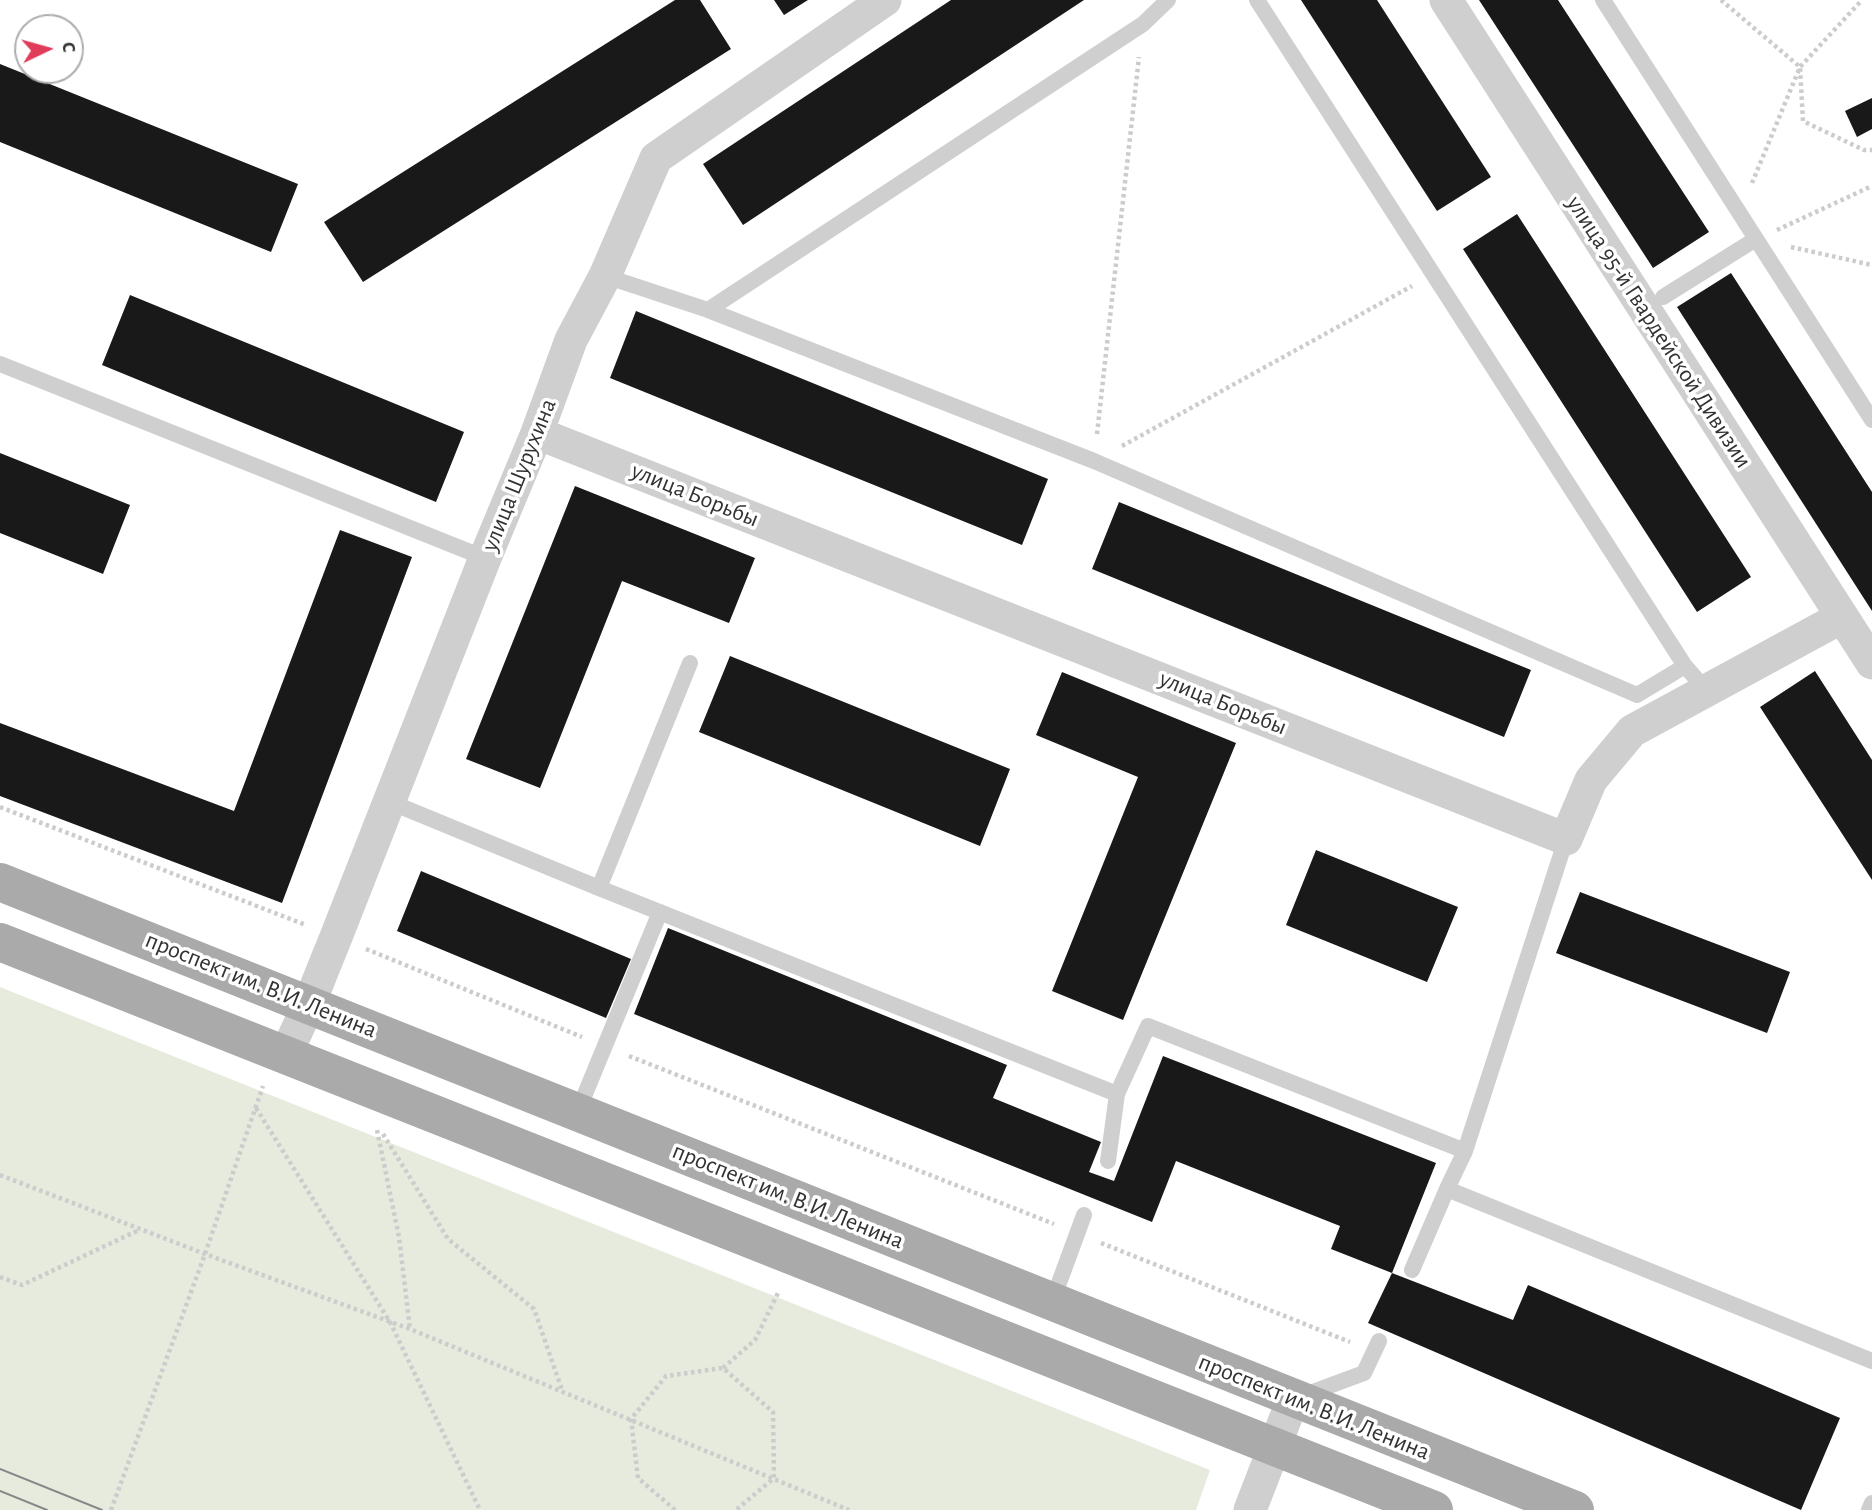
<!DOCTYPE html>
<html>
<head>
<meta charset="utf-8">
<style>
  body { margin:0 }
  #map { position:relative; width:1872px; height:1510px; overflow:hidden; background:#fff; font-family:"Alegreya Sans",sans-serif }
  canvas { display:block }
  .north { position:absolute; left:14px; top:14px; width:70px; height:70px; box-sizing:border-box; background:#fff; border:2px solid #adadad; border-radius:50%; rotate:85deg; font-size:19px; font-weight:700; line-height:28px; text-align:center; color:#323232 }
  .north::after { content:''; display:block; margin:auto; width:24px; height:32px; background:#e03d5a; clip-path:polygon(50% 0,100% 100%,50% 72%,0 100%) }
</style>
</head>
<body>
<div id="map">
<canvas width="1872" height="1510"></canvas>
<div class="north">С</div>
</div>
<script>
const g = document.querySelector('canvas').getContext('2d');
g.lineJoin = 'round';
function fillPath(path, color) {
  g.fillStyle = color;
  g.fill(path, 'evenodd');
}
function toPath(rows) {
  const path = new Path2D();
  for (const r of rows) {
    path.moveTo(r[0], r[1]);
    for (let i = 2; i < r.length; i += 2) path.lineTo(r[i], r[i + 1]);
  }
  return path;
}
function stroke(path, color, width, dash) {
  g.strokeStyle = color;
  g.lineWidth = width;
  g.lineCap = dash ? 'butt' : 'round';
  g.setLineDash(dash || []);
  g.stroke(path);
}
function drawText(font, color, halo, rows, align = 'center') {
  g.font = font + ' "Alegreya Sans",sans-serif';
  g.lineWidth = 7;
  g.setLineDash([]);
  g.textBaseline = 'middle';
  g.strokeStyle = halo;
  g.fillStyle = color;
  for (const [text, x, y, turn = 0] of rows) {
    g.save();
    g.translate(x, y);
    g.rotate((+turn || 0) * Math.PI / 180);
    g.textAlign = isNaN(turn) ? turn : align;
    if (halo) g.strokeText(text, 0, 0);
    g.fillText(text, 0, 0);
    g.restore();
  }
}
const green = toPath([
  [0,987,1210,1470,1196,1510,0,1510]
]);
const building = toPath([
  [675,0,700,0,731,49,363,282,324,222],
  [774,0,808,0,784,15],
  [951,0,1084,0,743,225,703,164],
  [1301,0,1377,0,1491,177,1437,211],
  [1479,0,1558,0,1709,232,1653,268],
  [0,64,298,184,271,252,0,142],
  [1872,98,1872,129,1857,137,1845,111],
  [1517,214,1751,577,1697,612,1463,249],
  [1731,273,1872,492,1872,611,1677,307],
  [130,295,464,432,436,502,102,365],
  [636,311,1048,479,1022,545,610,378],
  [0,453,130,505,103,574,0,533],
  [575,486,755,558,729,623,622,581,540,788,466,759],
  [1119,502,1531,670,1504,737,1092,569],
  [340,530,412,557,282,903,0,796,0,723,234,811],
  [730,656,1010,769,980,846,699,732],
  [1815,671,1872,760,1872,880,1760,707],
  [1062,672,1236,743,1123,1020,1052,991,1138,777,1036,735],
  [1316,850,1458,907,1427,982,1286,925],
  [421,871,631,959,606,1018,397,931],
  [1580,892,1790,972,1767,1033,1556,953],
  [668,928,1007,1065,993,1098,1101,1142,1089,1172,1114,1181,1163,1056,1436,1163,1392,1273,1331,1249,1340,1226,1176,1161,1152,1222,634,1014],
  [1392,1273,1513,1320,1528,1285,1840,1418,1801,1510,1368,1323]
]);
const path = toPath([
  [1721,0,1800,67,1803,121,1864,150,1872,150],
  [1752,183,1800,67,1862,0],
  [1777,230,1872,186],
  [1791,247,1872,265],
  [1097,434,1139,57],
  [1122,446,1412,286],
  [0,807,306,925],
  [366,949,582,1037],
  [629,1056,1054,1224],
  [256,1108,390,1322,480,1510],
  [377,1130,399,1237,410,1329],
  [383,1134,448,1239,534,1309,562,1390],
  [0,1175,205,1254,410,1329,849,1510],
  [1101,1243,1350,1342],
  [0,1277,22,1285,139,1230],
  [723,1368,755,1340,779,1291],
  [111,1510,205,1254,263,1086],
  [675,1510,638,1478,631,1419,666,1376,723,1368,773,1412,774,1478,736,1510]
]);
const service = toPath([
  [1257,0,1685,666,1706,690],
  [1603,0,1872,420],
  [605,276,708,310,1094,461,1637,695,1685,666],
  [1663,297,1756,239],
  [708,310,1143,24,1168,0],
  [0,364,485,558],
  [390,802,599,888,1117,1094,1148,1026,1465,1151,1447,1189,1872,1361],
  [599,888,690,663],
  [578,1111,660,912],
  [1465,1151,1566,839],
  [1108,1161,1117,1094],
  [1412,1270,1447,1189],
  [1052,1302,1084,1215],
  [1302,1396,1364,1373,1379,1341],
  [1869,1510,1872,1503]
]);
const minor = toPath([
  [1446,0,1872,663],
  [537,433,1566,839,1591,780,1632,731,1842,617],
  [286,1054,309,1004,336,937,485,558,537,433,571,340,605,276,656,158,885,0],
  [1250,1510,1293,1399]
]);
const primary = toPath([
  [0,882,1575,1510],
  [0,942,1434,1510]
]);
const tram = toPath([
  [0,1469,102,1510],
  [0,1491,47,1510]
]);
const streetNames = [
  ["улица 95-й Гвардейской Дивизии",1659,332,57],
  ["улица Шурухина",519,475,-68],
  ["улица Борьбы",695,495,22],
  ["улица Борьбы",1223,703,22],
  ["проспект им. В.И. Ленина",261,985,22],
  ["проспект им. В.И. Ленина",788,1196,22],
  ["проспект им. В.И. Ленина",1314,1407,22]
];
fillPath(green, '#e6ebde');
fillPath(building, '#191919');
stroke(path, '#ccc', 4.5, [3.5, 3.5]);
stroke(service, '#cfcfcf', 16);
stroke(minor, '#cfcfcf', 33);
stroke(primary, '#aaa', 38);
stroke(tram, '#878787', 2);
drawText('24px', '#323232', '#fff', streetNames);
</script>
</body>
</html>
